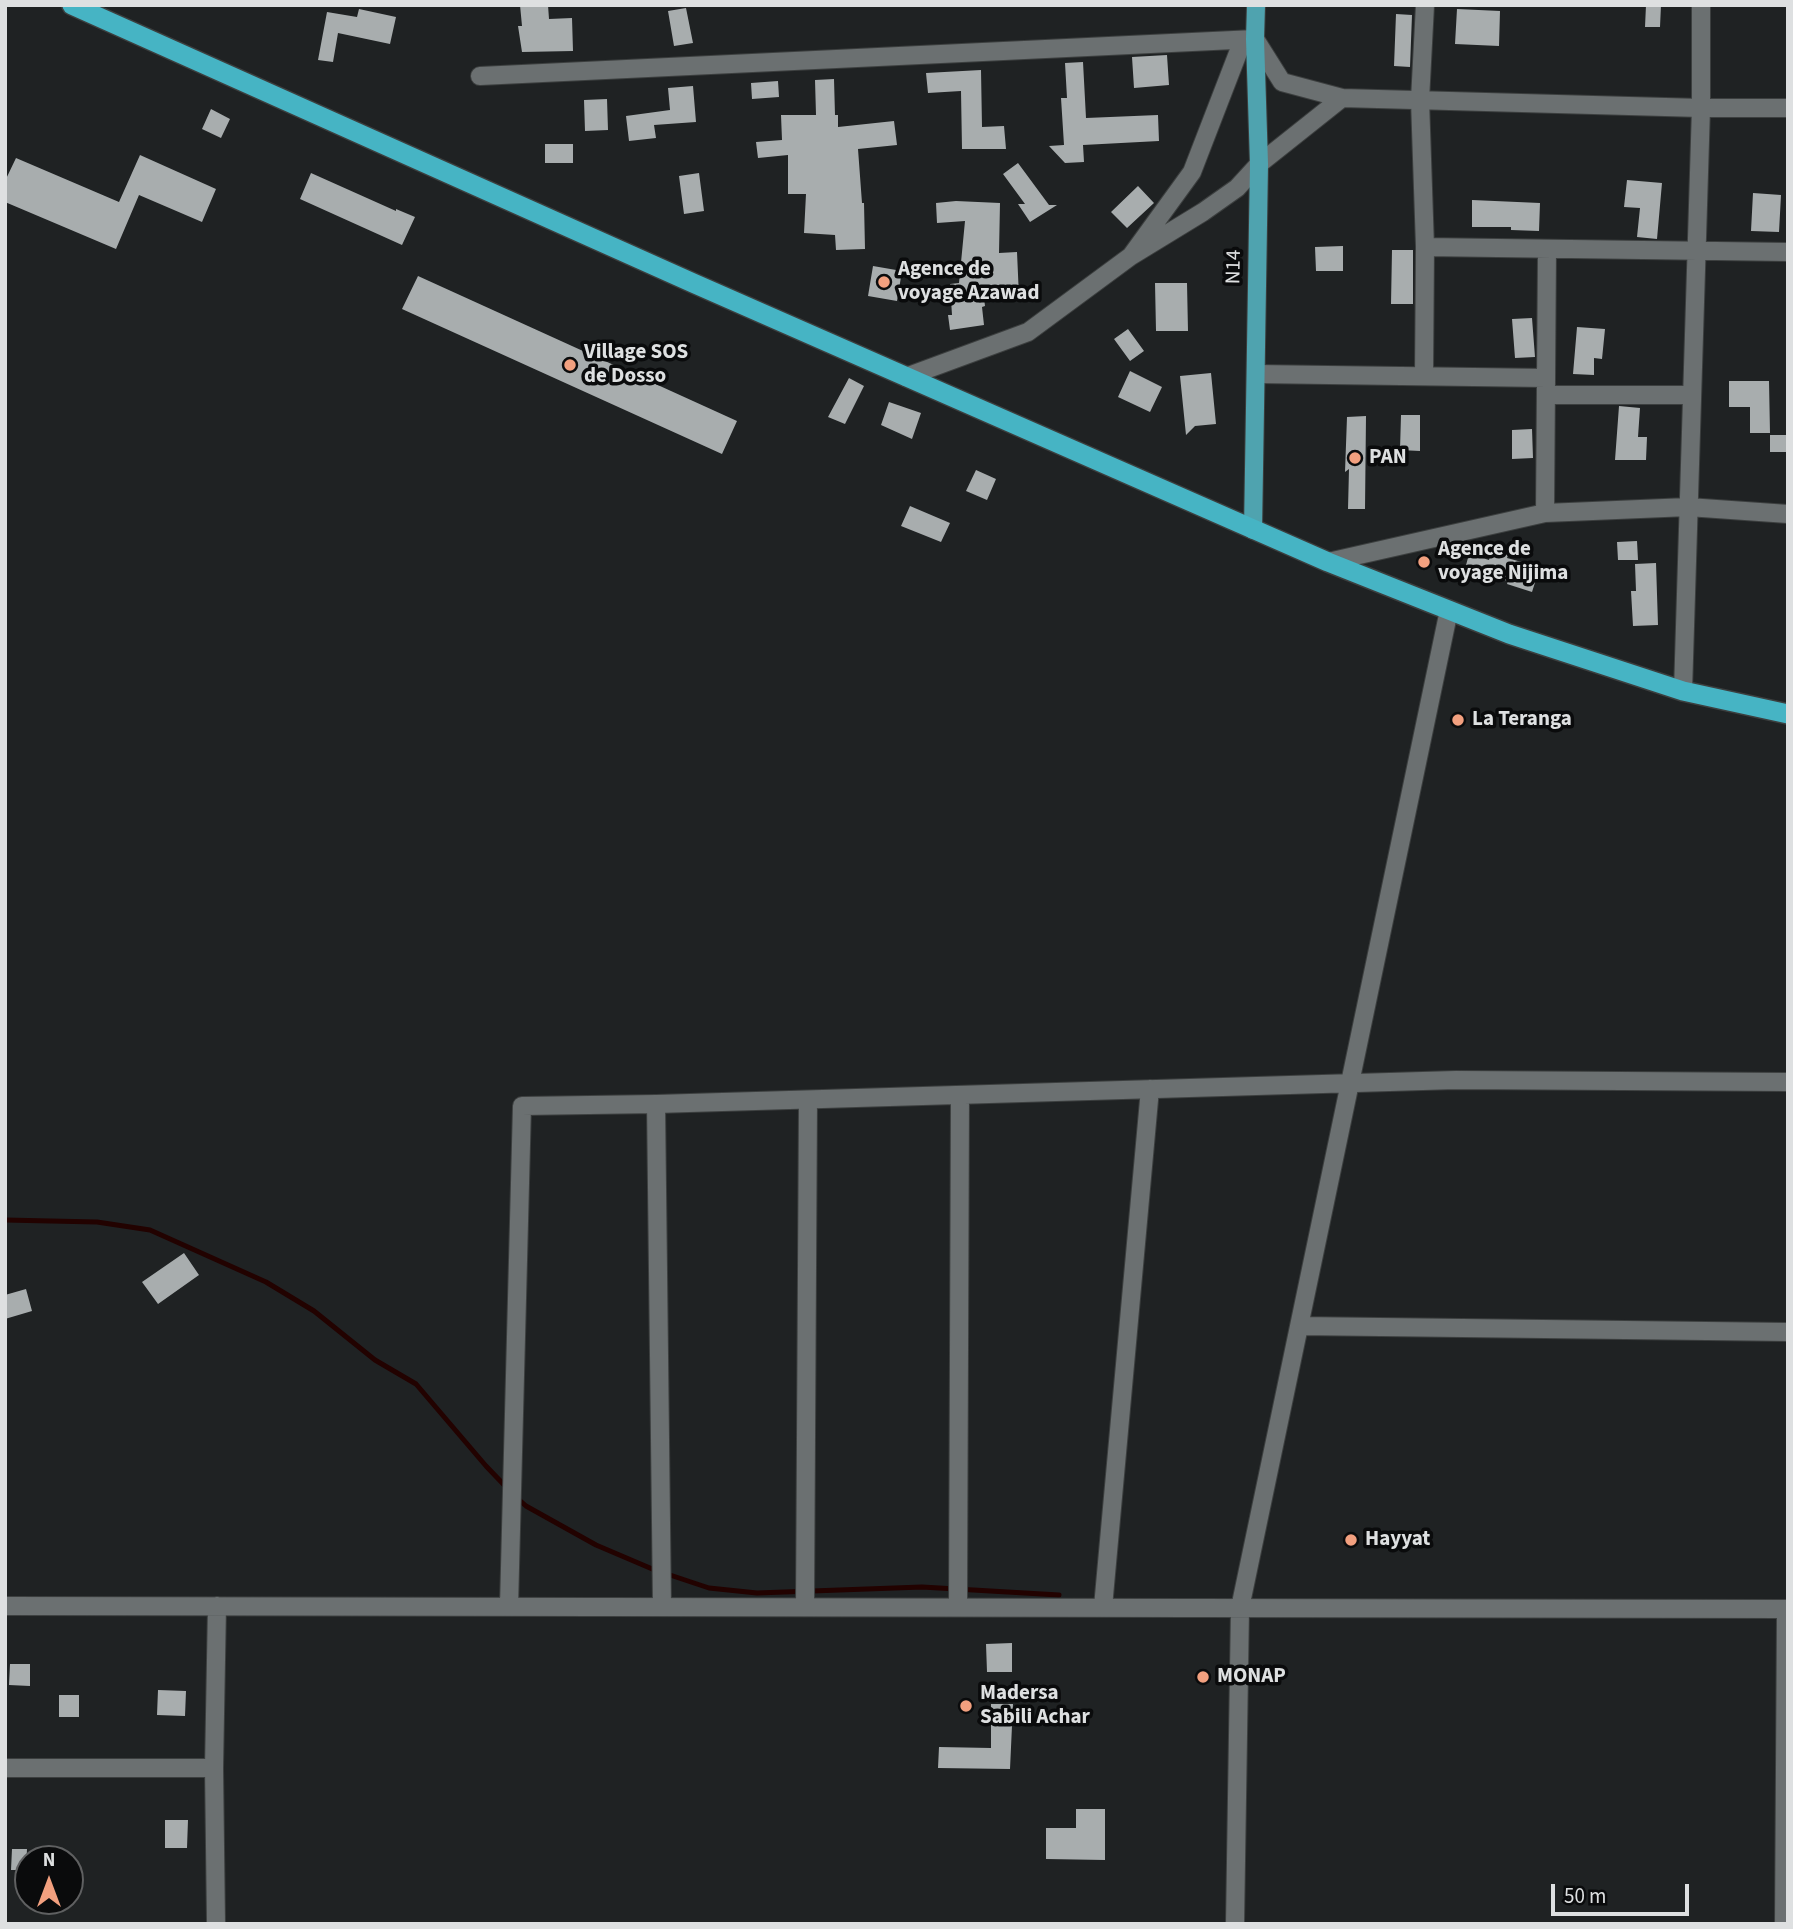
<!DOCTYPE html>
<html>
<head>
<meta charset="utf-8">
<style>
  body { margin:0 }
  #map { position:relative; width:1793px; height:1929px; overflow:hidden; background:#1f2223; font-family:"Source Sans 3",sans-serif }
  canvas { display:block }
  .frame { position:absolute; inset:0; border:7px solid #dee0e1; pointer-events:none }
  .north { position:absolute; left:14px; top:1845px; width:70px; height:70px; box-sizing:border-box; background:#0a0b0c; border:2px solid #5f6061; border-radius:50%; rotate:0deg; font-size:19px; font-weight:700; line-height:28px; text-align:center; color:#dee0e1 }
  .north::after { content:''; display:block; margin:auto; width:24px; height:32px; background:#f2a07f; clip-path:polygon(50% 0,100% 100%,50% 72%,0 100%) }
  .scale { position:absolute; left:1551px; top:1884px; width:138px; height:32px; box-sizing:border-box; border:4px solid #dee0e1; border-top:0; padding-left:9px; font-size:21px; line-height:24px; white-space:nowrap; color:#dee0e1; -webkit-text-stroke:5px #0a0b0c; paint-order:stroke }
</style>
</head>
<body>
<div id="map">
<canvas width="1793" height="1929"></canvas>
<div class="frame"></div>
<div class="north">N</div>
<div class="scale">50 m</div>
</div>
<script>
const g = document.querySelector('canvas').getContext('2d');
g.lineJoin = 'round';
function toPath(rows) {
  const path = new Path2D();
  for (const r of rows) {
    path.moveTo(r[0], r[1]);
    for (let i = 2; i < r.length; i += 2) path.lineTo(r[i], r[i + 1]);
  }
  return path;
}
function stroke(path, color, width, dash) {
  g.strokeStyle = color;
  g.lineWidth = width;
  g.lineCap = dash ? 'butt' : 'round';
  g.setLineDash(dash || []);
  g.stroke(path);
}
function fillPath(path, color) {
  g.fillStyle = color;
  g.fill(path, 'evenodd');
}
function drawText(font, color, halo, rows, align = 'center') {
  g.font = font + ' "Source Sans 3",sans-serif';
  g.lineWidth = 7;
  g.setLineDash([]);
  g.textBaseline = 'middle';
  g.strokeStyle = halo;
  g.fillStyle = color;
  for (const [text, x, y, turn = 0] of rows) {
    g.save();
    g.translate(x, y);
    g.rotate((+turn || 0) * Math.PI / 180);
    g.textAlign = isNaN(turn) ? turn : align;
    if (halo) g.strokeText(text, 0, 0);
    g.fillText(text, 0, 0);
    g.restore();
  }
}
const stream = toPath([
  [5,1220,97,1222,150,1230,266,1282,314,1311,375,1360,416,1384,486,1466,508,1489],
  [517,1498,526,1506,596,1545,657,1571],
  [667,1574,709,1588,757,1593,922,1587,1059,1595]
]);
const building = toPath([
  [520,5,548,5,549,19,572,18,573,51,522,52,518,26,522,26],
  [1646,5,1661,5,1660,27,1645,27],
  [686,8,693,43,674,46,668,11],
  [359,9,396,17,390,44,338,33,333,62,318,60,327,12,357,17],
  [1457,9,1500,11,1499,46,1455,44],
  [1396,14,1412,15,1410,67,1394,66],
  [1167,55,1169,85,1134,88,1132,57],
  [1083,62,1086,118,1158,115,1159,141,1083,145,1084,162,1065,163,1049,146,1064,145,1061,98,1067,98,1065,63],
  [981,70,982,127,1004,126,1006,149,962,149,961,91,928,93,926,73],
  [834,79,835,115,838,115,838,127,894,121,897,145,858,149,862,203,864,203,865,249,836,250,835,235,804,233,806,194,788,194,788,155,758,158,756,142,782,140,781,115,816,115,815,80],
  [778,81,779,97,752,99,751,83],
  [693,86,696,122,654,125,656,138,629,141,626,116,670,110,668,88],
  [607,99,608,130,585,131,584,100],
  [211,109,230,119,221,138,202,129],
  [545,144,573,144,573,163,545,163],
  [140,155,216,189,202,222,139,195,116,249,5,202,5,181,16,158,119,202],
  [1018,163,1049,205,1057,205,1030,222,1018,204,1025,204,1003,174],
  [311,173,396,211,396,209,415,217,402,245,300,199],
  [699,173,704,211,684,214,679,176],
  [1627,180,1662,183,1657,239,1637,237,1640,208,1624,207],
  [1138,186,1154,203,1127,228,1111,212],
  [1753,193,1781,195,1779,232,1751,231],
  [1472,200,1540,203,1539,231,1511,230,1511,227,1472,227],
  [956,201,1000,203,999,253,1017,252,1019,297,984,298,985,306,982,307,984,325,950,330,948,315,952,315,950,284,959,283,965,221,937,223,936,203],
  [1343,246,1343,271,1316,271,1315,247],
  [1392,250,1413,250,1413,304,1391,304],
  [873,266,902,271,897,301,868,296],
  [418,276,737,421,722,454,402,309],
  [1155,283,1187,283,1188,331,1156,331],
  [1532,318,1535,357,1515,358,1512,319],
  [1577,327,1605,329,1602,359,1594,358,1594,375,1573,374],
  [1128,329,1144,351,1130,361,1114,339],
  [1130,371,1162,387,1150,412,1118,397],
  [1211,373,1216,424,1195,426,1186,435,1180,376],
  [849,378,864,386,845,424,828,417],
  [1729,381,1769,381,1770,433,1750,433,1750,407,1729,407],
  [889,402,921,413,912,439,881,425],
  [1619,406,1640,408,1638,437,1647,437,1646,460,1615,460],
  [1401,415,1420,415,1420,451,1400,450],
  [1366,416,1365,509,1348,509,1349,469,1345,472,1347,417],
  [1532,429,1533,458,1512,459,1512,430],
  [1770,435,1788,435,1788,452,1770,452],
  [976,470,996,479,987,500,966,491],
  [910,506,950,523,941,542,901,526],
  [1637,541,1638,560,1618,560,1617,542],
  [1492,550,1508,555,1507,558,1540,567,1532,592,1507,584,1508,581,1465,569,1469,554,1489,560],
  [1656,563,1658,625,1633,626,1631,591,1636,591,1635,564],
  [184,1253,199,1275,158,1304,142,1282],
  [26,1289,32,1311,5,1319,5,1295],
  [1012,1643,1012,1672,987,1672,986,1644],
  [10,1664,30,1664,30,1686,9,1685],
  [158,1690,186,1691,185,1716,157,1715],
  [59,1695,79,1695,79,1717,59,1717],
  [991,1704,1013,1704,1010,1769,938,1768,939,1747,991,1748],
  [1076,1809,1105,1809,1105,1860,1046,1859,1046,1828,1076,1828],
  [165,1820,188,1820,187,1848,165,1848],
  [12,1849,27,1849,26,1870,11,1870]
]);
const minor = toPath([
  [480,76,1255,39,1282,82,1342,98],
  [1425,247,1788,252],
  [1131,256,1203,212,1237,188,1259,164,1342,98,1701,108,1788,108],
  [1256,374,1546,378],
  [1424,376,1425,247,1420,100,1425,5],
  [906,377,1028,332,1131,256,1192,172,1243,40],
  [1546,395,1692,395],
  [1545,513,1547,249],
  [1328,562,1545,513,1688,507,1788,514],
  [1683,691,1701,108,1701,5],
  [656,1104,662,1606],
  [1299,1326,1788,1332],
  [5,1606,1788,1609],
  [509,1606,522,1106,656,1104,1456,1080,1788,1082],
  [805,1606,808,1100],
  [958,1607,960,1095],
  [1103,1607,1150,1089],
  [5,1768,214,1768],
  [216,1924,214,1768,217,1606],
  [1235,1924,1240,1608,1449,610],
  [1784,1924,1786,1609]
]);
const primary = toPath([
  [1253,530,1259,164,1255,39,1256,5]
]);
const trunk = toPath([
  [72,5,693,283,1328,562,1509,634,1683,691,1788,714]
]);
const markers = [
  [884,282,7,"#f2a07f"],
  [570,365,7,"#f2a07f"],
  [1355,458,7,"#f2a07f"],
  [1424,562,7,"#f2a07f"],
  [1458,720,7,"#f2a07f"],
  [1351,1540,7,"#f2a07f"],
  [1203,1677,7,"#f2a07f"],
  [966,1706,7,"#f2a07f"]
];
const streetNames = [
  ["N14",1235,267,-89]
];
const poiNames = [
  ["Agence de",898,270],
  ["voyage Azawad",898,294],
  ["Village SOS",584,353],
  ["de Dosso",584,377],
  ["PAN",1369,458],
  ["Agence de",1438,550],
  ["voyage Nijima",1438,574],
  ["La Teranga",1472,720],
  ["Hayyat",1365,1540],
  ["MONAP",1217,1677],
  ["Madersa",980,1694],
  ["Sabili Achar",980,1718]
];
stroke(stream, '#220200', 5);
fillPath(building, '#a8adae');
stroke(minor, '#3c3f3f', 20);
stroke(primary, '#3c3f3f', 20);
stroke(trunk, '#3c3f3f', 22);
stroke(minor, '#6b7071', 18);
stroke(primary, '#4fa3af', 18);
stroke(trunk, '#46b4c4', 19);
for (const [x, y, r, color] of markers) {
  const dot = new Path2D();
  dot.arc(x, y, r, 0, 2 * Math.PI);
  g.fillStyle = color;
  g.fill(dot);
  stroke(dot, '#0a0b0c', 2.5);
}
drawText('21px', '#dee0e1', '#0a0b0c', streetNames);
drawText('bold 21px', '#dee0e1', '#0a0b0c', poiNames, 'left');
</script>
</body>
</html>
